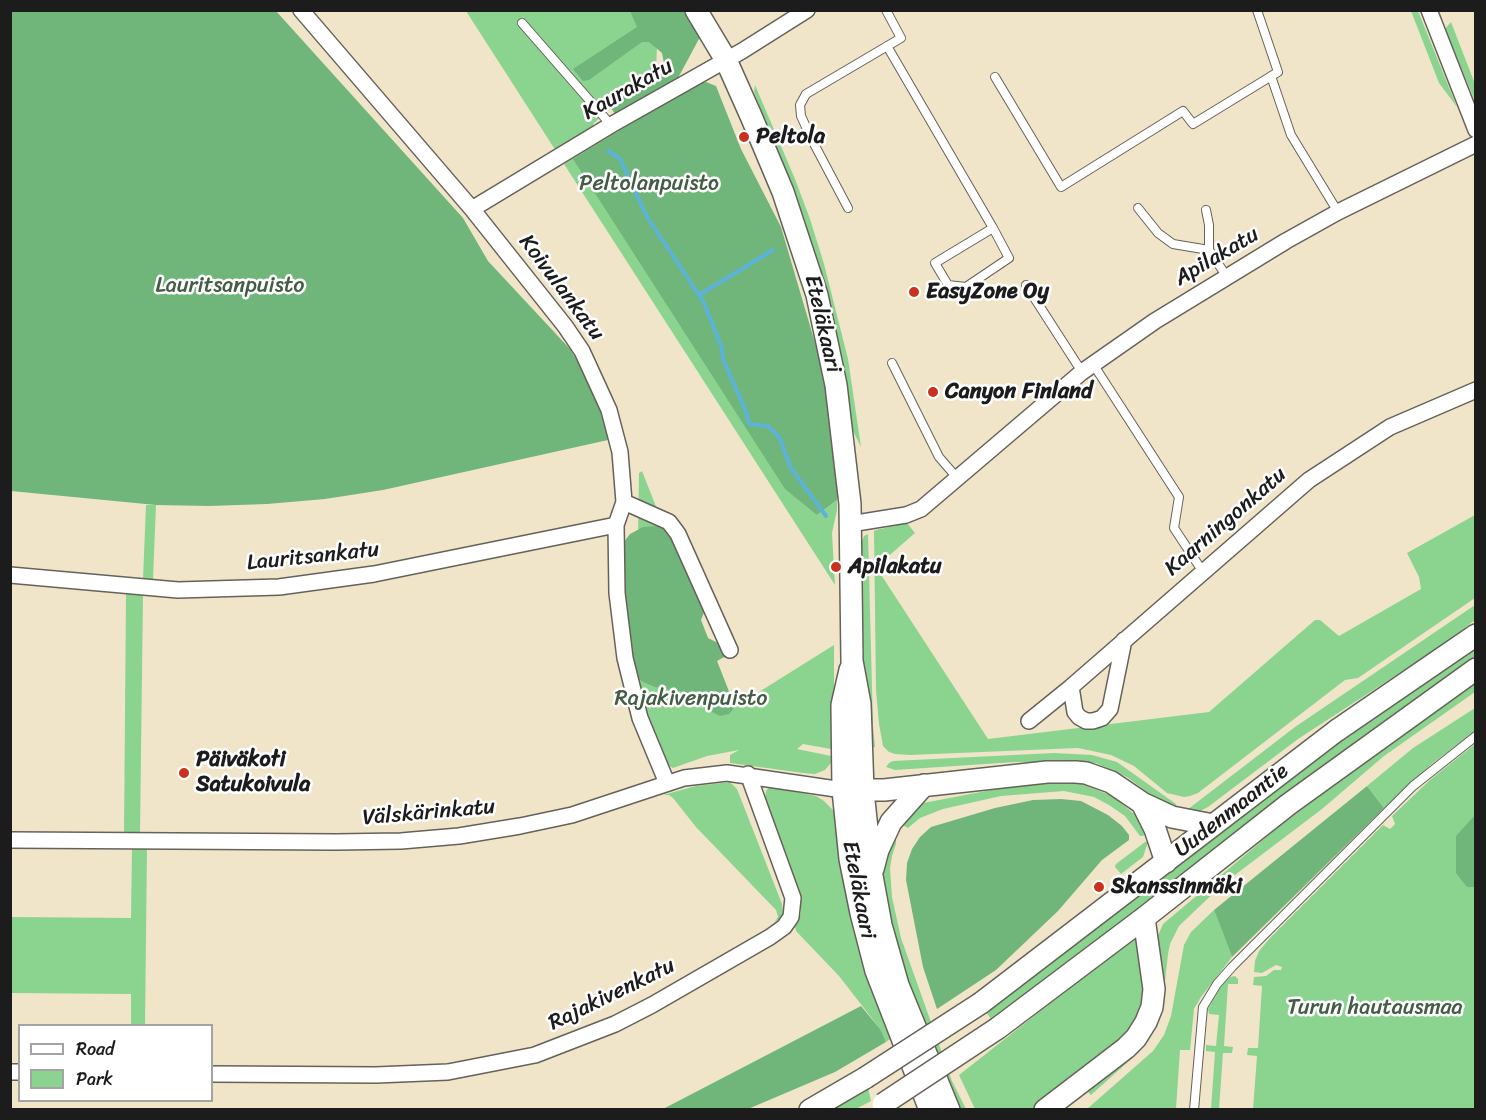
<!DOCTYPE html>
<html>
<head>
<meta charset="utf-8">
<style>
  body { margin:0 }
  #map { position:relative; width:1486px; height:1120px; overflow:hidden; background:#f0e5c9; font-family:Sriracha,sans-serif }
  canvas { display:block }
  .frame { position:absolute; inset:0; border:12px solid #1c1c1c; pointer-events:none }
  .legend { position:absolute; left:18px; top:1024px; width:195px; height:78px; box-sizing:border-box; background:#fff; border:2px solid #a4a4a4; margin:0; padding:8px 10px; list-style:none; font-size:18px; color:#1c1c1c }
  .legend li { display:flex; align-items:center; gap:12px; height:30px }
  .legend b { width:30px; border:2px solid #a4a4a4 }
</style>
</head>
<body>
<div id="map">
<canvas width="1486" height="1120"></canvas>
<div class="frame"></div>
<ul class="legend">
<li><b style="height:8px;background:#fff"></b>Road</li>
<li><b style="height:16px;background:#8bd48f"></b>Park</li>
</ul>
</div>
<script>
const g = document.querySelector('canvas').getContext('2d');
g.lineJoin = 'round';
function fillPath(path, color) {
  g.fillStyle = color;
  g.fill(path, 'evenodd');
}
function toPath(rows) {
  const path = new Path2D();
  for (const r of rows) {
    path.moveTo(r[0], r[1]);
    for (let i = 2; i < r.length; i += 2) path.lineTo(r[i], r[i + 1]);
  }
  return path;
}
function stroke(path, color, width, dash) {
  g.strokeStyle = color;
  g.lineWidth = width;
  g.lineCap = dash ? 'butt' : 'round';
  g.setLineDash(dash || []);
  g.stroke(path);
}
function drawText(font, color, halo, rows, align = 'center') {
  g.font = font + ' Sriracha,sans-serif';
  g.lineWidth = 5;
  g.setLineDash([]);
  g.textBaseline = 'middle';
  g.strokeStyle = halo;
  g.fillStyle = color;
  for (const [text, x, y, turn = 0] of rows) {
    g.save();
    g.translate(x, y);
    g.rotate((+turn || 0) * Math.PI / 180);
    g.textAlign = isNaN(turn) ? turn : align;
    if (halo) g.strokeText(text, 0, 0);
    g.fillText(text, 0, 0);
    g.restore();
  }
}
const green = toPath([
  [466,11,634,11,657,47,656,69,593,124,595,127,558,149,554,148],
  [1411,11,1418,11,1457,107,1439,83],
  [1451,22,1475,84,1475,101,1445,29],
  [755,85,795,179,810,219,824,264,848,359,861,447,851,427,841,359,818,266,804,221,754,92],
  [659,106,817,515,837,500,837,510,832,533,835,585,564,164],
  [642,471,735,707,834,645,834,744,831,749,803,744,797,749,836,757,825,770,815,774,803,773,730,763,730,755,739,750,707,756,673,768,668,765,651,731,636,676,641,681,637,600,639,473],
  [146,505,156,505,153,579,143,579],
  [1475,515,1475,598,1358,678,1345,680,1198,793,1190,796,1184,797,1167,793,1134,766,1111,755,1078,748,910,755,895,754,889,752,883,746,879,724,876,690,874,531,876,530,907,523,915,533,876,567,988,739,1209,712,1315,620,1320,620,1339,636,1421,589,1419,577,1407,553],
  [868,534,873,726,875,747,869,748,866,729,860,547,864,536],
  [126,594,143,595,140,833,124,833],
  [1475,605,1475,620,1438,648,1298,739,1208,807,1200,811,1183,813,1295,727],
  [1475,644,1475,659,993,1022,985,1010,1312,759],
  [1475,682,1475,692,1384,756,1322,809,1223,884,1179,926,1170,944,1168,954,1162,1009,1154,1030,1139,1052,1091,1095,1087,1091,1135,1048,1157,938,1163,924,1276,829,1378,751],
  [1475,708,1475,731,1433,763,1384,808,1367,786,1413,748],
  [1475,744,1475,1109,1253,1109,1257,1056,1247,1055,1248,1048,1258,1048,1262,986,1253,985,1254,977,1266,976,1274,970,1281,970,1282,967,1276,965,1262,973,1254,972,1255,961,1259,951,1270,938,1383,825,1390,829,1395,824,1392,816,1430,780],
  [1054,753,1092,755,1117,762,1176,804,1177,809,1167,807,1127,777,1096,763,1015,762,895,770,886,767,889,763,893,761],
  [1066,781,1085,785,1112,796,1138,817,1148,830,1143,836,1140,836,1125,816,1109,805,1094,797,1064,791,1001,796,943,809,920,818,908,828,897,822,918,804,1028,783],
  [730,782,737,789,782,904,783,914,780,918,774,923,778,917,776,910,696,827,673,798,669,795,663,795,696,786],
  [769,787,774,787,816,796,824,801,834,811,839,821,893,1037,886,1042,881,1030,839,976,796,931,795,926,801,914,801,903,768,817,765,798,766,791],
  [896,831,896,844,892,856,890,868,892,897,901,938,952,1081,966,1109,958,1109,904,974,886,896,882,866],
  [1145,842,1148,842,1143,857,1121,874,1115,867,1116,864],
  [132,849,147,849,145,1025,131,1025,131,994,11,993,11,917,131,918],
  [1214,910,1232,957,1201,997,1194,1009,1190,1050,1180,1050,1176,1109,1087,1109,1153,1051,1164,1035,1171,1016,1184,945,1191,932],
  [1141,932,1145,970,1143,1010,1116,1048,1033,1109,975,1109,959,1075],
  [1235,976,1238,979,1238,984,1228,984,1224,1046,1233,1047,1232,1053,1223,1053,1219,1109,1211,1109,1215,1052,1206,1051,1206,1045,1216,1046,1219,1015,1209,1014,1208,1009,1222,985,1230,977],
  [868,1087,871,1101,856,1109,829,1110]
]);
const forest = toPath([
  [10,11,276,11,463,218,488,261,570,349,591,384,606,428,608,440,383,490,325,499,267,504,209,506,156,505,11,491],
  [630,11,685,11,700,37,678,78,615,114,609,105,660,74,664,63,662,53,649,42,642,42,589,80,583,81,573,69,637,27],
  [706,82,716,86,741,149,781,227,828,387,839,470,837,500,817,515,785,489,573,159,693,86],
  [655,526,664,527,671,535,705,610,701,620,708,638,720,644,726,656,717,661,735,707,729,714,720,716,704,708,684,692,655,687,641,681,636,676,623,586,623,543,630,534,643,527],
  [1367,786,1384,808,1232,957,1214,910],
  [1061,799,1081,801,1108,815,1122,826,1129,835,1129,840,1102,860,1058,911,996,970,937,1009,923,967,906,880,907,863,912,849,920,837,931,827,995,808,1033,800],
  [1475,815,1475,887,1467,887,1456,873,1456,836],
  [861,1006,881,1030,886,1042,835,1072,748,1109,663,1109]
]);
const stream = toPath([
  [608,151,620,159,647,217,703,301,722,348,723,359,746,411,748,421,750,424,768,426,779,437,791,468,826,516],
  [699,295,773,250]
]);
const lane = toPath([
  [522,23,611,125],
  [887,46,993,228,935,263,948,285,966,287,1009,258,993,228],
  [1271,76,1291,135,1338,212],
  [995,77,1061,187,1183,111,1193,124,1278,72,1257,10],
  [848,208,812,140,801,116,800,105,806,94,901,38,886,10],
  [1138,208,1158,233,1173,244,1209,250,1227,277],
  [1206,210,1209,225,1209,250],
  [1026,285,1082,372],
  [892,363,939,457,958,479],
  [1093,364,1179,497,1174,528,1203,572],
  [1194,1110,1203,1007,1217,984,1232,967,1413,786,1476,736]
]);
const street = toPath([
  [301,10,472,209,565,326,582,351,609,410,620,452,624,502,669,522,678,534,730,650],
  [1429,10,1476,130],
  [472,209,611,125,742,51,807,10],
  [624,502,616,525,617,593,625,658,640,718,667,783],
  [850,524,906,515,921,509,1082,372,1155,321,1286,241,1338,212,1476,144],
  [10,575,178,590,279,587,374,574,616,525],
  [1071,687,1075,712,1079,717,1086,721,1093,721,1102,718,1110,709,1124,640],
  [1029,721,1071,687,1309,480,1390,427,1476,390],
  [10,840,336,842,401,841,459,836,520,826,572,815,684,778,727,773,843,790],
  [10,1072,20,1072],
  [212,1074,376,1075,448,1072,535,1055,615,1024,652,1005,770,937,784,927,791,917,793,898,748,774]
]);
const secondary = toPath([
  [696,10,726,60,751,116,783,192,817,295,836,385,850,504,852,661,860,704,863,791,872,876,881,925,898,985,949,1110],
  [850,670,842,705,843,790,850,859,861,913,876,971,930,1110],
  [850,790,884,790,1047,772,1076,772,1086,773,1111,782,1142,803,1172,817,1213,825],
  [1142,803,1155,829,1166,862],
  [873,869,878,850,891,822,924,785],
  [981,1003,1336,731,1476,635],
  [998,1028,1144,918,1289,804,1476,669],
  [810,1110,865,1078],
  [1045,1110,1126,1048,1136,1038,1146,1022,1152,1007,1154,989,1144,918]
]);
const secondaryBridge = toPath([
  [865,1078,981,1003],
  [883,1104,998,1028]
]);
const markers = [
  [744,137,6,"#c8321e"],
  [914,292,6,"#c8321e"],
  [933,392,6,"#c8321e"],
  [836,567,6,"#c8321e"],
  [184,773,6,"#c8321e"],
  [1099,887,6,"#c8321e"]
];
const streetNames = [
  ["Kaurakatu",628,90,-30],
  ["Apilakatu",1217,257,-31],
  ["Koivulankatu",561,288,53],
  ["Eteläkaari",822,324,77],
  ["Kaarningonkatu",1226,522,-41],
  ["Lauritsankatu",313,557,-6],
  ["Uudenmaantie",1232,811,-38],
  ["Välskärinkatu",429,813,-5],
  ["Eteläkaari",858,890,79],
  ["Rajakivenkatu",612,995,-26]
];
const poiNames = [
  ["Peltola",756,137],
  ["EasyZone Oy",926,292],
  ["Canyon Finland",945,392],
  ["Apilakatu",848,567],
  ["Päiväkoti",196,760],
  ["Satukoivula",196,785],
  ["Skanssinmäki",1111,887]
];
const parkNames = [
  ["Peltolanpuisto",649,184],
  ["Lauritsanpuisto",230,286],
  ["Rajakivenpuisto",691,699],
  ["Turun hautausmaa",1375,1008]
];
fillPath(green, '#8bd48f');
fillPath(forest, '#70b67a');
stroke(stream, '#5cb3d9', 4);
stroke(lane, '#666259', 10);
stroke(street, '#666259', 18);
stroke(secondary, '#666259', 24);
stroke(lane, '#fff', 8);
stroke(street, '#fff', 15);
stroke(secondary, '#fff', 21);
stroke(secondaryBridge, '#666259', 24, []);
stroke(secondaryBridge, '#fff', 21);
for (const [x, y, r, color] of markers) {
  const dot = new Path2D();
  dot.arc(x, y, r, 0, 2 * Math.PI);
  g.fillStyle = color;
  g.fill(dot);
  stroke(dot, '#fff', 2);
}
drawText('22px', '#1c1c1c', '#fff', streetNames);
drawText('bold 22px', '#1c1c1c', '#fff', poiNames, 'left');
drawText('22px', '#435c44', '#fff', parkNames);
</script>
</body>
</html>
